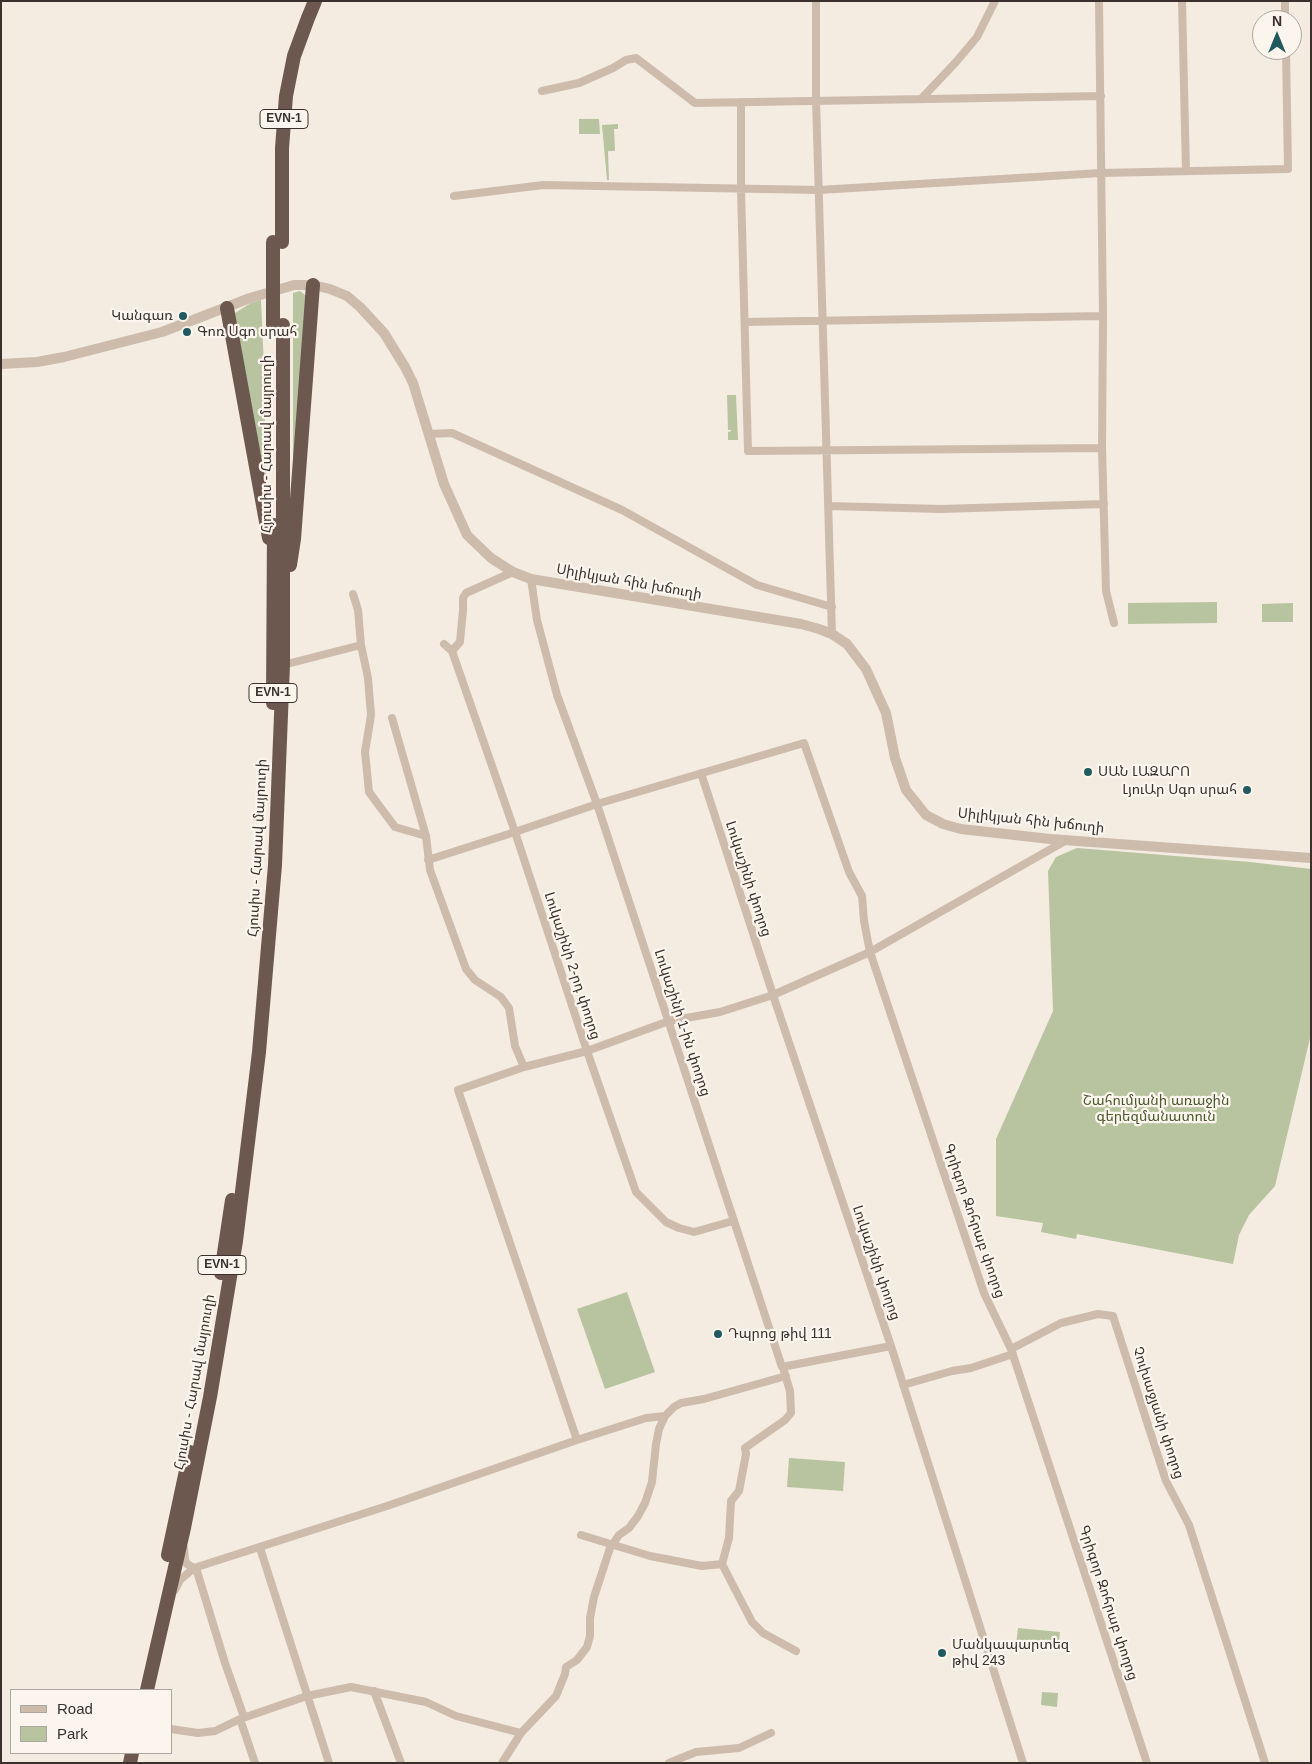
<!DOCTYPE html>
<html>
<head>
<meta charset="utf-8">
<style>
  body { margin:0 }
  #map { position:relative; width:1312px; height:1764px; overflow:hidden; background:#f4ebe1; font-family:Helvetica,sans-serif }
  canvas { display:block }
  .frame { position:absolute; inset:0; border:2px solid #3b302b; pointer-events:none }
  .legend { position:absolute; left:10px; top:1689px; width:162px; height:65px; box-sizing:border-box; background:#fbf5ee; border:1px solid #aea6a0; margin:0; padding:6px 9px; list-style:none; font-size:15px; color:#3b302b }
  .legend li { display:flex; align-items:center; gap:10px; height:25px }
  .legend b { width:25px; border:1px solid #aea6a0 }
  .north { position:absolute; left:1252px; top:10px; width:50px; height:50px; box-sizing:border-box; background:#fbf5ee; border:1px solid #aea6a0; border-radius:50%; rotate:0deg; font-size:14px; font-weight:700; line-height:20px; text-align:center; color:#3b302b }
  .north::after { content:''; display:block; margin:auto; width:18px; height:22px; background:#1f5a5e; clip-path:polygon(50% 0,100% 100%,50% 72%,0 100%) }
</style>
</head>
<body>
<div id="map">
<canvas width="1312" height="1764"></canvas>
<div class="frame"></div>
<ul class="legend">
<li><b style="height:6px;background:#cdbbac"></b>Road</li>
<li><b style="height:14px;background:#b8c4a0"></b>Park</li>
</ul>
<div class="north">N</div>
</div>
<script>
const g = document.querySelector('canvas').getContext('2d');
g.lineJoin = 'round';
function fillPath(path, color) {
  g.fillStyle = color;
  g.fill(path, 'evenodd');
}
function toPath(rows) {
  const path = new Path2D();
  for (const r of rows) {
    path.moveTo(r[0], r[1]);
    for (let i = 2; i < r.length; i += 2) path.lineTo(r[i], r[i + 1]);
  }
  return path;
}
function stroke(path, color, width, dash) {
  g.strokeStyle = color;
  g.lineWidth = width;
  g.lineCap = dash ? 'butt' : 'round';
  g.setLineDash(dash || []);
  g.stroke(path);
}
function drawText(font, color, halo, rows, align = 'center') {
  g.font = font + ' Helvetica,"Noto Sans Armenian",sans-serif';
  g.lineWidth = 4.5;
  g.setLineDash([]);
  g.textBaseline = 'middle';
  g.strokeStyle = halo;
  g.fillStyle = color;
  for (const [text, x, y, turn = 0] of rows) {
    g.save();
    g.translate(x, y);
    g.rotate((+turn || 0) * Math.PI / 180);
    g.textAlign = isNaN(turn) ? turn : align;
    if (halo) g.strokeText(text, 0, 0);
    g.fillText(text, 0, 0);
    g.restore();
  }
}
const green = toPath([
  [579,119,599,119,600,134,579,134],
  [618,124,618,129,614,129,615,151,608,151,609,180,607,180,602,125],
  [300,291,308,297,293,509,293,293],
  [261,300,264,367,266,498,236,328,235,313,251,303],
  [727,395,736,395,738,440,728,440,728,432,731,431,731,430,728,430],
  [1217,602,1217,623,1128,624,1128,603],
  [1293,603,1293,622,1262,622,1262,604],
  [1077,848,1250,862,1311,869,1311,1034,1275,1186,1249,1215,1239,1235,1233,1264,1077,1234,1076,1239,1041,1232,1043,1223,996,1216,996,1139,1053,1011,1048,871,1056,857],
  [627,1292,655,1372,605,1389,577,1309],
  [789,1458,845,1462,843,1491,787,1487],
  [1018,1628,1060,1632,1058,1649,1016,1645],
  [1042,1692,1058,1693,1057,1707,1041,1705]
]);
const minor = toPath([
  [816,1,816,100,832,634],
  [1099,1,1103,316,1102,448,1106,591,1114,623],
  [1182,1,1186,171],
  [1285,1,1285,20],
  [542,91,579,83,613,68,626,60,636,58,695,103,1101,96],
  [922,98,956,62,977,37,995,1],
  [741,102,741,190,748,451,1102,448],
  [454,196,543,185,819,190,1101,173,1288,169,1286,50],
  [745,322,1103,316],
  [428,434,452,433,622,510,757,585,832,607],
  [829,506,941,509,1104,504],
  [531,579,537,620,557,695,597,804,782,1367,891,1346],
  [353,594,358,610,361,645,368,678,371,715,365,752,369,792,395,827,426,836],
  [444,644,452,651,515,832,587,1051,636,1192,666,1222,679,1228,694,1232,733,1221],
  [452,651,460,642,463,610,463,598,466,593,513,572],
  [283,665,361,645],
  [392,718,426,836,430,870,466,969,475,980,501,997,509,1008,515,1046,524,1067],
  [701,773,775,1001,891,1346,1023,1763],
  [428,860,515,832,597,804,804,743,849,872,862,896,864,921,870,952,984,1293,1011,1349,1147,1763],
  [1011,1349,1061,1323,1098,1314,1113,1316,1166,1481,1189,1525,1265,1763],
  [784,1371,790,1391,791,1413,785,1420,745,1448,746,1454,739,1491,731,1501,729,1538,722,1564,752,1622,763,1633,796,1651],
  [903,1385,952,1371,971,1368,1013,1354],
  [577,1440,458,1090,524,1067,587,1051,669,1021,720,1012,773,995,870,952,1065,841],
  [581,1535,650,1556,702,1566,722,1564],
  [184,1548,185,1560,187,1564,194,1568],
  [260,1548,329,1763],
  [196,1568,225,1663,244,1717],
  [175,1590,180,1580,194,1568,387,1506,577,1440,646,1418,665,1416],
  [374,1691,401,1763],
  [171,1729,198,1733,215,1731,240,1719],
  [255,1763,240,1719,307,1696,351,1687,426,1702,456,1716,521,1733],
  [502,1763,521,1733,556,1696,565,1674,566,1667,577,1660,587,1647,590,1636,590,1618,594,1597,610,1548,619,1535,629,1528,638,1516,645,1503,652,1482,656,1444,659,1429,665,1416,674,1407,681,1403,704,1399,786,1376],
  [669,1763,696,1752,739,1748,771,1733]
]);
const tertiary = toPath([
  [1,364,37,362,64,357,162,332,250,298,294,285,313,285,330,289,347,296,360,307,384,333,405,367,413,383,444,484,467,535,491,558,513,572,531,579,801,624,819,629,832,634,847,644,866,669,886,713,895,758,906,790,926,815,943,824,961,829,1050,839,1311,858]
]);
const trunk = toPath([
  [282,242,282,148,286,96,294,56,308,18,315,1],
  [227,308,269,538],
  [290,565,294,539,313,285],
  [273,703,274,525],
  [221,1273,232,1200],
  [168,1555,190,1452],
  [147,1690,184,1528,210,1397,236,1241,259,1052,275,865,283,665,283,325],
  [130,1763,132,1753]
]);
const trunkBridge = toPath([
  [273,242,273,325]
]);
const markers = [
  [183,316,5,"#1f5a5e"],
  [187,332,5,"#1f5a5e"],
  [1088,772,5,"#1f5a5e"],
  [1247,790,5,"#1f5a5e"],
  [718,1334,5,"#1f5a5e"],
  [942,1653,5,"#1f5a5e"]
];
const shields = [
  [284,119,48],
  [273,693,48],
  [222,1265,48]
];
const shieldNames = [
  ["EVN-1",284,119],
  ["EVN-1",273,693],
  ["EVN-1",222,1265]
];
const poiNames = [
  ["Կանգառ",173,316,"right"],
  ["Գոռ Սգո սրահ",197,332],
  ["ՍԱՆ ԼԱԶԱՐՈ",1098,772],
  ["ԼյուԱր Սգո սրահ",1237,790,"right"],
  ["Դպրոց թիվ 111",728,1334],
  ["Մանկապարտեզ",952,1645],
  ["թիվ 243",952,1661]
];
const streetNames = [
  ["Հյուսիս - Հարավ մայրուղի",267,444,-90],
  ["Սիլիկյան հին խճուղի",629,582,10],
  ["Սիլիկյան հին խճուղի",1031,821,6],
  ["Հյուսիս - Հարավ մայրուղի",258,848,-87],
  ["Լուկաշինի փողոց",748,879,72],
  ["Լուկաշինի 2-րդ փողոց",572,966,72],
  ["Լուկաշինի 1-ին փողոց",682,1023,72],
  ["Գրիգոր Զոհրաբ փողոց",974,1221,71],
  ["Լուկաշինի փողոց",876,1263,71],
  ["Հյուսիս - Հարավ մայրուղի",195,1382,-80],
  ["Չուխաջյանի փողոց",1158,1413,72],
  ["Գրիգոր Զոհրաբ փողոց",1108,1603,72]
];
const parkNames = [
  ["Շահումյանի առաջին",1156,1101],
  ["գերեզմանատուն",1156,1117]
];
fillPath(green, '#b8c4a0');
stroke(minor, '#cdbbac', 8);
stroke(tertiary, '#cdbbac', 10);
stroke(trunk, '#6c584f', 14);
stroke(trunkBridge, '#6c584f', 14);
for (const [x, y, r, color] of markers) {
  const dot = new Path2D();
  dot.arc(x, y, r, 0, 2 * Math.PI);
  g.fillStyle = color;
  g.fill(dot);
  stroke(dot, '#fbf5ee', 2);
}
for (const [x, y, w] of shields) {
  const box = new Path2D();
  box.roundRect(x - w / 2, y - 9.5, w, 19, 4);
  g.fillStyle = '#fbf5ee';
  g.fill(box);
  stroke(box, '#3b302b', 1);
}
drawText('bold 12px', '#3b302b', null, shieldNames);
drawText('14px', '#3b302b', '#fbf5ee', poiNames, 'left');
drawText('14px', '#3b302b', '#fbf5ee', streetNames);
drawText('14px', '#4a5a2e', '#fbf5ee', parkNames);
</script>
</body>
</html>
